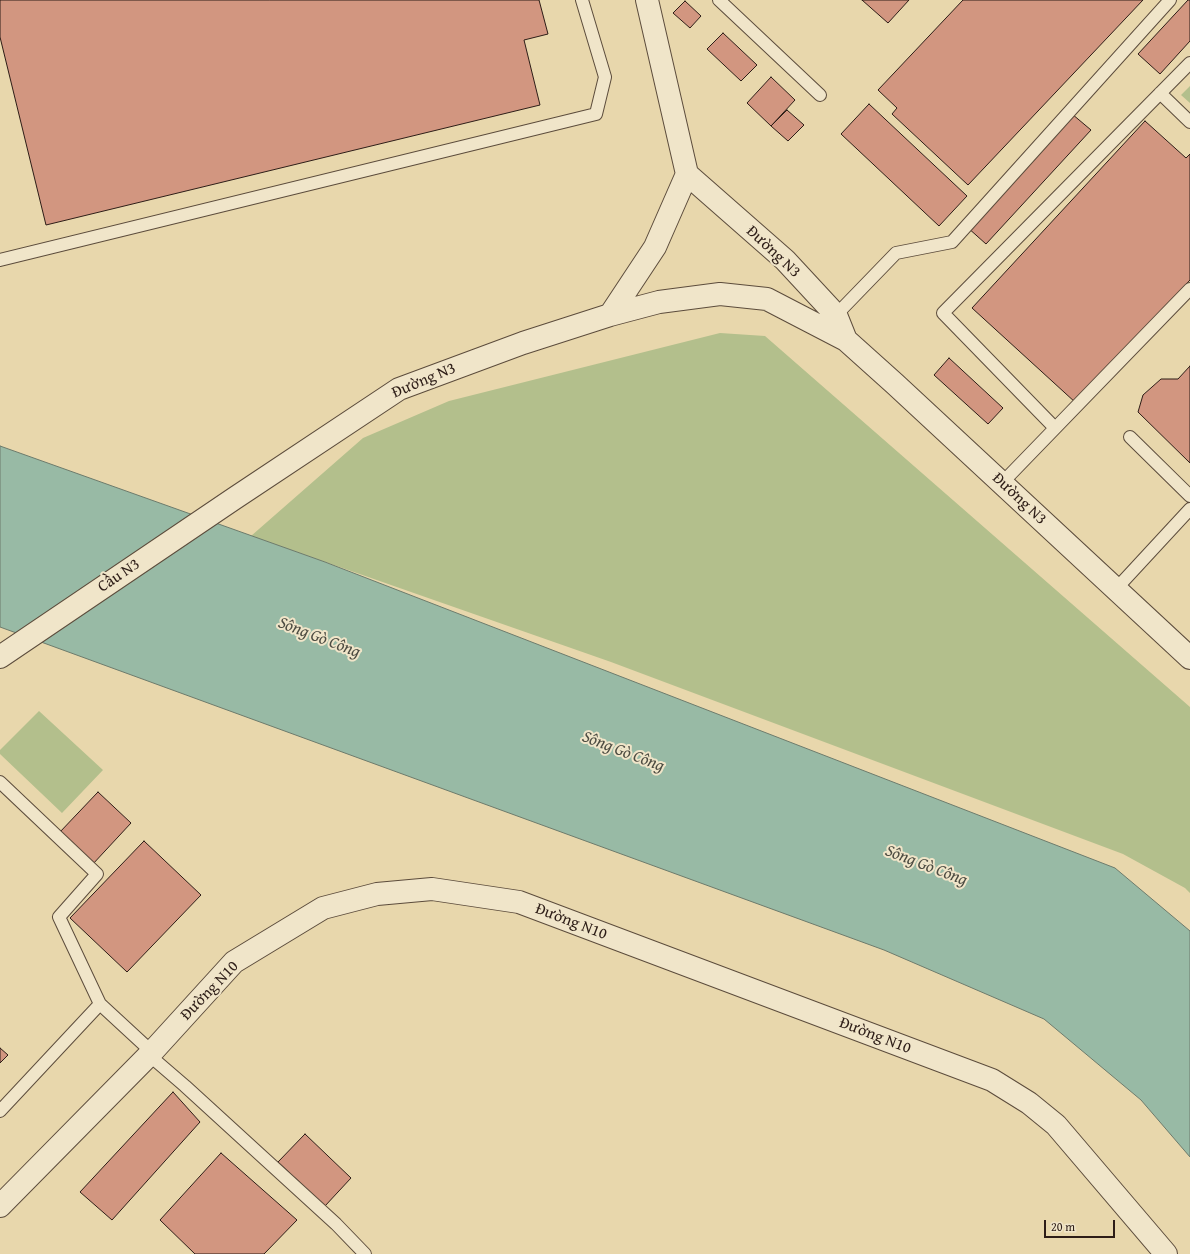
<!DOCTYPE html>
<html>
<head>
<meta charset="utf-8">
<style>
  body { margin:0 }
  #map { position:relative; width:1190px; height:1254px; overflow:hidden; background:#e8d7ac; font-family:"Gentium Book Plus",serif }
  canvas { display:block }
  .scale { position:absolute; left:1044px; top:1220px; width:71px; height:18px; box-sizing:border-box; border:2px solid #2d1d17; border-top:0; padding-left:5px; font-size:12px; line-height:14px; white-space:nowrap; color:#2d1d17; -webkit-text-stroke:3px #f0e5c9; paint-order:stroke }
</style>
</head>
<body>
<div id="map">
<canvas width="1190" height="1254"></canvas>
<div class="scale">20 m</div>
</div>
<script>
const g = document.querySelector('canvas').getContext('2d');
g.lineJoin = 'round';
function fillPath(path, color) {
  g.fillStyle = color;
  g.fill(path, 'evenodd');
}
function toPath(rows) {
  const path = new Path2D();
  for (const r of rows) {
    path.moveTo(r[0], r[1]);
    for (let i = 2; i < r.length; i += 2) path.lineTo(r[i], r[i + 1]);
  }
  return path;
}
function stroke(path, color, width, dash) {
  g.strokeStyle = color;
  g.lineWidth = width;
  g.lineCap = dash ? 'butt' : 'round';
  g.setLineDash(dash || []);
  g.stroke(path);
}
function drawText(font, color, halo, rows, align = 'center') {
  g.font = font + ' "Gentium Book Plus",serif';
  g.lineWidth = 4;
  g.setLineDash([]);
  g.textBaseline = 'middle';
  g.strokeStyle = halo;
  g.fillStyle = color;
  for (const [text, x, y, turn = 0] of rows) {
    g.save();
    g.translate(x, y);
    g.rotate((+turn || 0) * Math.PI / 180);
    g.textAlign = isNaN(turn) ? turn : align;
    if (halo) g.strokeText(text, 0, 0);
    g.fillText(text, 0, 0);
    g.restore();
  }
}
const green = toPath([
  [1190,86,1190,103,1181,95],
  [720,333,765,336,1190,707,1190,893,1185,888,1123,854,611,662,251,536,363,438,449,401],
  [39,711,103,770,62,813,0,754,0,750]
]);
const water = toPath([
  [0,446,325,562,1115,868,1190,931,1190,1157,1141,1100,1044,1019,884,950,0,627,0,446]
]);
const building = toPath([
  [0,0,539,0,548,34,524,40,540,105,46,225,0,37,0,0],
  [862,0,909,0,888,23,862,0],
  [963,0,1143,0,968,185,892,114,897,108,878,90,963,0],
  [1188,0,1190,0,1190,41,1160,74,1138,54,1188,0],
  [685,1,701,16,690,28,673,13,685,1],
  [723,33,757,65,741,81,707,49,723,33],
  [771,77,795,100,771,126,747,103,771,77],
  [869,104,967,196,939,226,841,134,869,104],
  [787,110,804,125,788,141,771,126,787,110],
  [1072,114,1091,130,986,244,967,227,1072,114],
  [1145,121,1186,158,1190,154,1190,280,1076,403,972,308,1145,121],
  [949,358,1003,408,988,424,934,375,949,358],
  [1190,366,1190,463,1138,412,1143,395,1161,379,1178,379,1190,366],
  [98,792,131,823,92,865,59,833,98,792],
  [144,841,201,895,127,972,70,918,144,841],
  [0,1048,8,1055,0,1063,0,1048],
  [173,1092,200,1122,112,1220,80,1192,173,1092],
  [305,1134,351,1178,325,1206,278,1162,305,1134],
  [221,1153,297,1220,264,1254,195,1254,160,1220,221,1153]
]);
const lane = toPath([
  [719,0,820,95],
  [1160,93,1190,122],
  [0,260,596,114,605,77,582,0],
  [836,315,896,253,952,242,1170,0],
  [1055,428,943,313,1190,63],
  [1130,437,1190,496],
  [1002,483,1190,289],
  [1116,589,1190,509],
  [0,782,97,874,59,917,100,1004,152,1052],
  [149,1055,185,1086,336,1224,365,1254],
  [0,1111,100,1004]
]);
const street = toPath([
  [647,0,687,174,785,260,836,315,846,340],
  [610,315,655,247,687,174],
  [0,657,235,498,399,389,523,343,610,315,659,302,720,294,767,299,846,340,895,384,1190,658],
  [0,1206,152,1052,234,962,323,908,377,894,432,889,519,902,992,1080,1029,1103,1056,1125,1166,1254]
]);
const streetNames = [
  ["Đường N3",773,252,43],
  ["Đường N3",424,381,-23],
  ["Đường N3",1019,499,43],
  ["Cầu N3",119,576,-34],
  ["Đường N10",571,922,21],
  ["Đường N10",210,991,-46],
  ["Đường N10",875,1036,21]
];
const waterNames = [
  ["Sông Gò Công",319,638,21],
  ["Sông Gò Công",623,752,21],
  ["Sông Gò Công",926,866,21]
];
fillPath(green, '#b3bf8c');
fillPath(water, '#98baa5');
stroke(water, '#6d7b6c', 1);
fillPath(building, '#d29680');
stroke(building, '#2d1d17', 1);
stroke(lane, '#5c4c3c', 14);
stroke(street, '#5c4c3c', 24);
stroke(lane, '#f0e5c9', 12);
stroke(street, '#f0e5c9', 22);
drawText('16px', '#2d1d17', '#f0e5c9', streetNames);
drawText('italic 17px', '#4d4c42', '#f0e5c9', waterNames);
</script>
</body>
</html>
